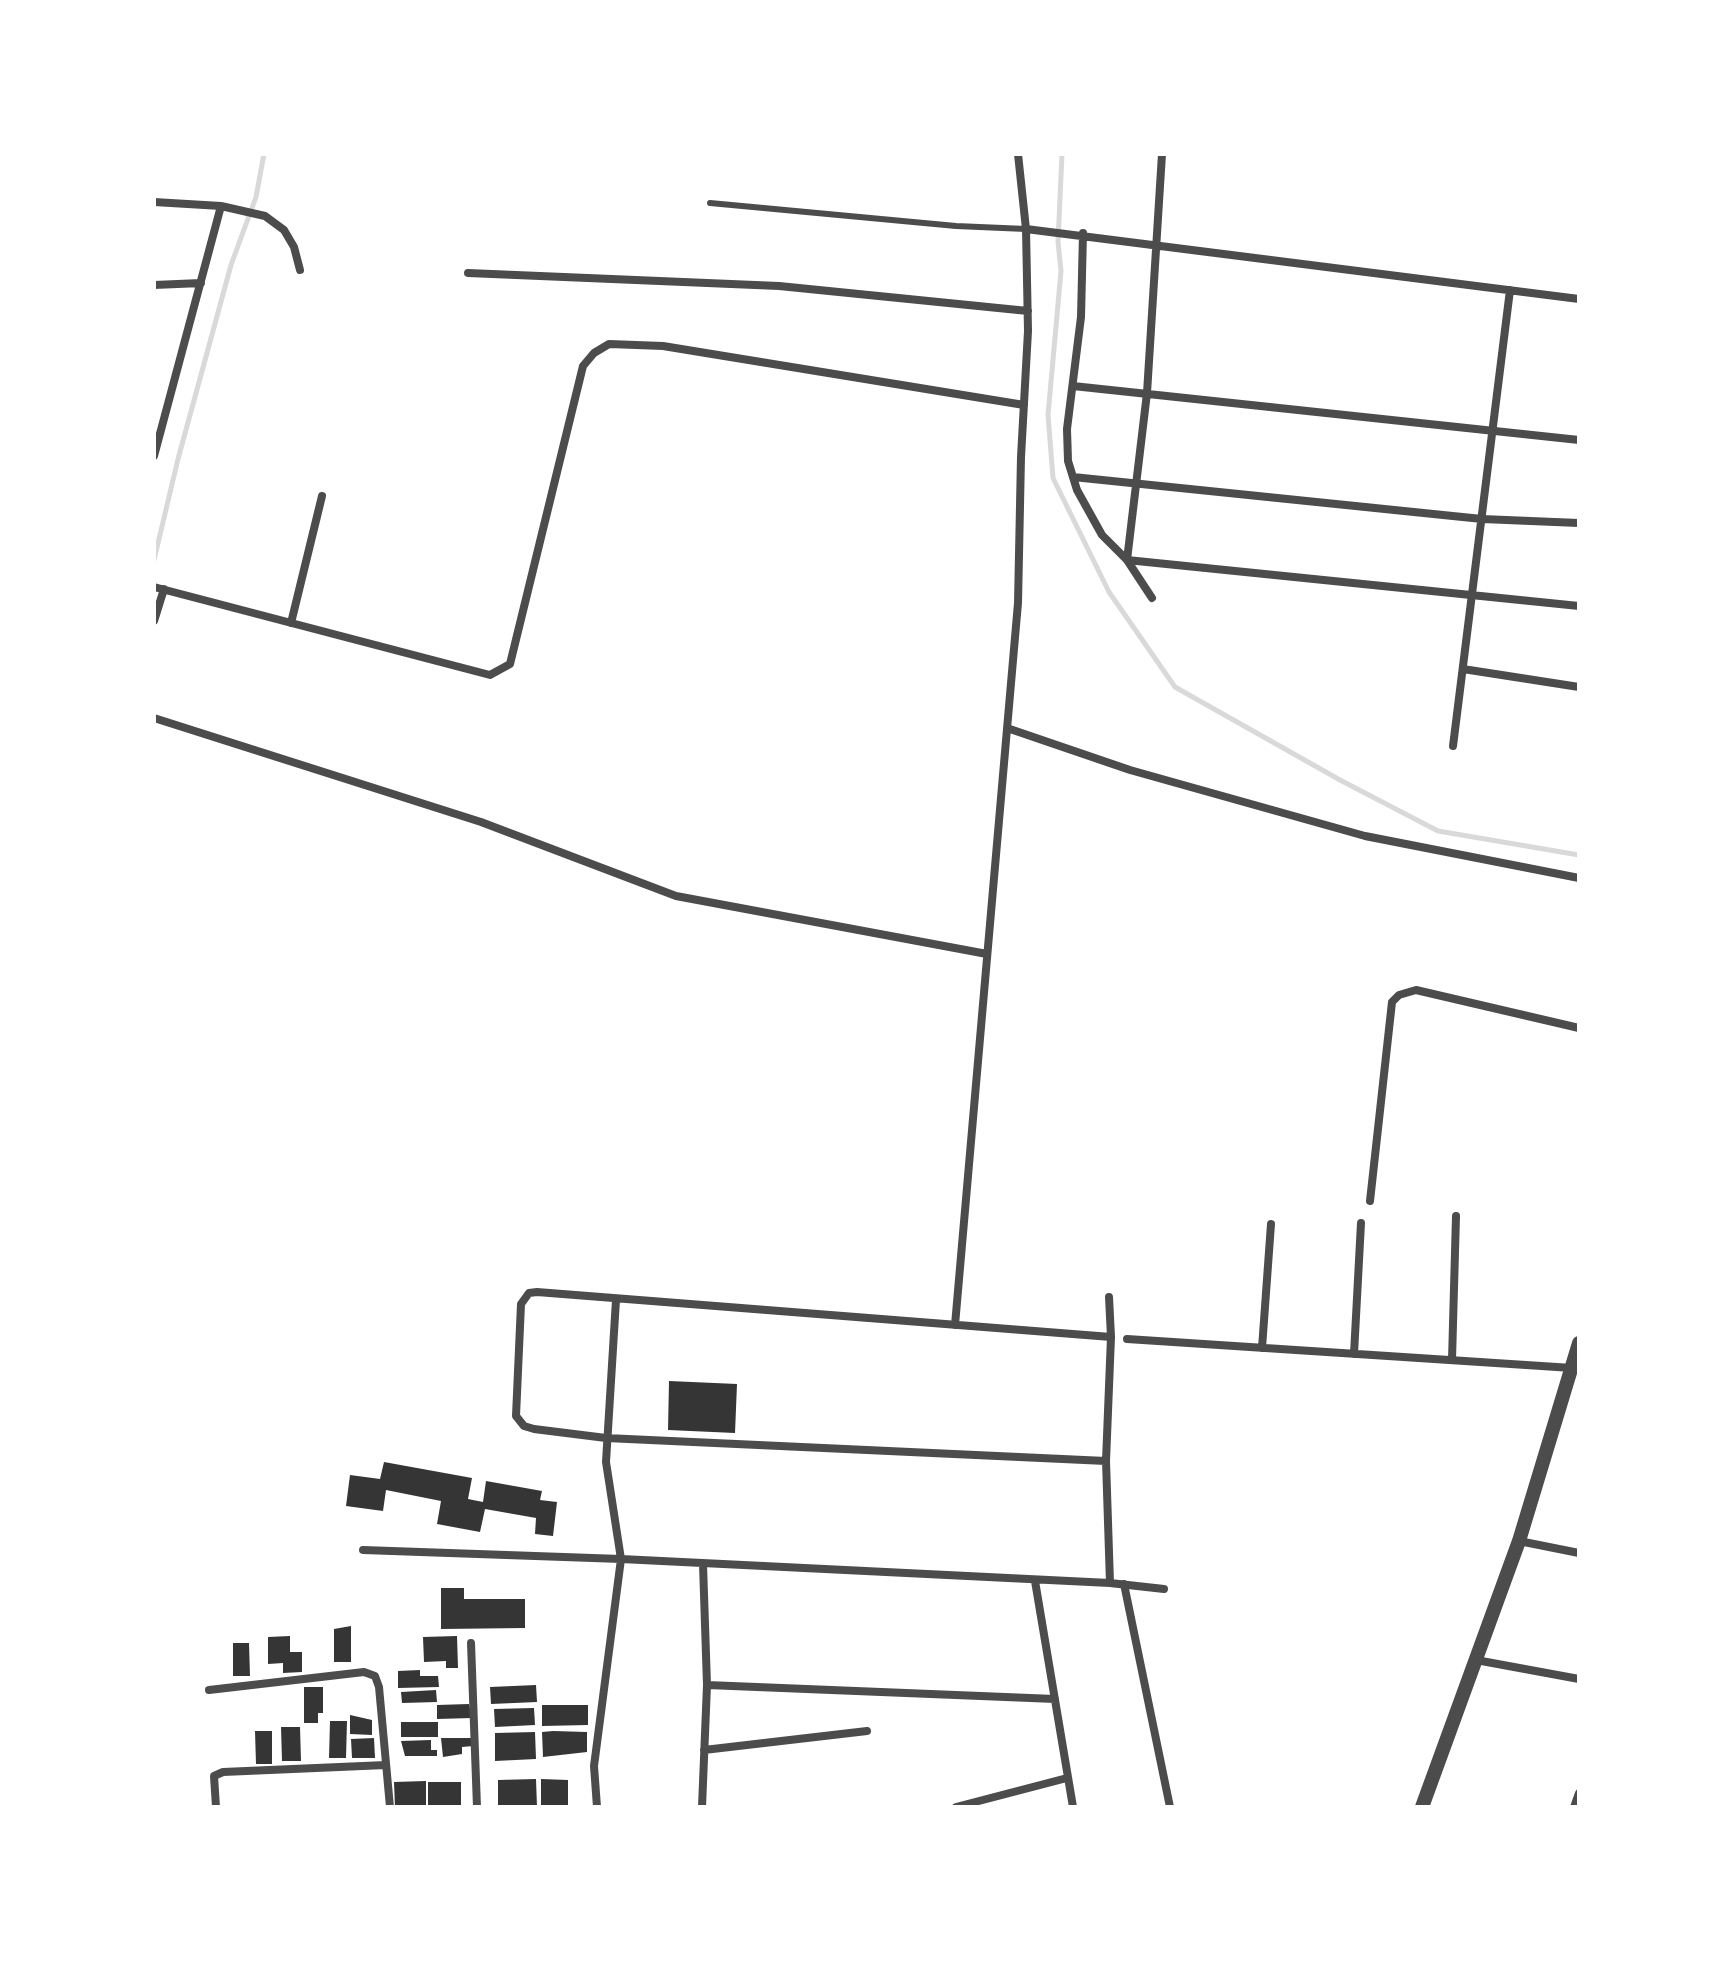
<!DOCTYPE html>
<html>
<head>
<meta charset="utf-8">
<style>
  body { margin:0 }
  #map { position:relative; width:1733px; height:1961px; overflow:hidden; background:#fff; font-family:"PT Sans",sans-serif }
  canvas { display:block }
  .frame { position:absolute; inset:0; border:156px solid #fff; pointer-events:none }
</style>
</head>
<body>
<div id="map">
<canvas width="1733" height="1961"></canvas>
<div class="frame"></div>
</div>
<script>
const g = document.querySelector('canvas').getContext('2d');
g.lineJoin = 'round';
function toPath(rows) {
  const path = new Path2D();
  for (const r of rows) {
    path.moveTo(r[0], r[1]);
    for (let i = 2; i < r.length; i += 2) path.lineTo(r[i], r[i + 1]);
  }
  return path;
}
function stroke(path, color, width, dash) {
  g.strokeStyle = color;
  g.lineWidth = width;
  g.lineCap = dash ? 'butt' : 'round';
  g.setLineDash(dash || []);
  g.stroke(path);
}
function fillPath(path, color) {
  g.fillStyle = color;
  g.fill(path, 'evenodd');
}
const stream = toPath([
  [1062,154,1058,242,1061,271,1048,415,1053,478,1109,592,1175,687,1340,780,1438,831,1579,855],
  [154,560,178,459,231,265,256,197,264,154]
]);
const building = toPath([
  [669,1381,737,1384,735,1433,668,1430],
  [384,1462,472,1478,468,1499,483,1502,486,1481,542,1491,540,1500,557,1502,553,1536,535,1534,536,1518,485,1509,480,1532,437,1524,441,1501,386,1490,383,1511,346,1506,350,1475,380,1479],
  [441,1588,464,1588,464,1599,525,1599,525,1628,441,1629],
  [351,1626,351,1662,334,1662,334,1629],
  [290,1636,290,1652,302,1652,302,1672,283,1673,283,1663,268,1664,268,1637],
  [457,1636,458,1668,446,1668,446,1661,424,1662,423,1637],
  [233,1643,249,1643,250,1676,233,1676],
  [420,1670,420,1676,438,1676,439,1687,398,1688,398,1671],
  [536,1685,537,1702,491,1704,490,1687],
  [304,1687,323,1687,323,1713,318,1713,318,1723,304,1723],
  [436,1690,437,1702,402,1703,401,1692],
  [469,1704,472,1718,437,1719,437,1705],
  [542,1705,588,1705,588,1725,542,1726],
  [534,1708,535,1725,495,1727,494,1709],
  [350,1715,372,1720,372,1735,350,1734],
  [330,1721,347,1721,346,1758,329,1758],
  [401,1722,438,1722,438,1737,401,1737],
  [281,1727,300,1727,301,1761,282,1761],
  [255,1731,272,1731,272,1764,256,1764],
  [553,1731,587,1732,587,1752,543,1757,542,1732],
  [535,1732,536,1759,495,1761,495,1733],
  [374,1738,375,1758,352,1758,351,1739],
  [441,1738,473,1738,473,1746,462,1747,462,1754,443,1757],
  [431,1740,431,1750,437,1750,437,1756,405,1756,401,1741],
  [536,1779,537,1807,498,1807,498,1780],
  [541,1779,568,1780,568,1807,541,1807],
  [426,1781,426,1807,395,1807,394,1782],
  [428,1782,461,1782,461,1807,428,1807]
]);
const service = toPath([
  [710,203,956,226,1026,229]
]);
const minor = toPath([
  [1162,154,1147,393,1127,560,1579,606],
  [154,202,221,206,265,216,284,230,294,247,300,270],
  [1026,229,1579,299],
  [1083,233,1081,317,1067,429,1068,461,1077,490,1102,535,1127,560,1152,598],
  [468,273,779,286,1028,311],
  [154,285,201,283],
  [1073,386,1579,440],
  [154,456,221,206],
  [1073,477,1482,519,1579,523],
  [154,587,490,675,510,664,583,366,594,353,609,344,663,346,1024,405],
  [154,621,164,589],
  [291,623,322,496],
  [1463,669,1579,687],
  [154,718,481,822,676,896,987,954],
  [1007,728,1130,770,1365,836,1579,878],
  [1453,746,1510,290],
  [1370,1201,1392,1002,1399,995,1416,990,1579,1028],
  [1109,1297,1111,1337,1106,1461,1110,1583],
  [955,1325,1018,603,1021,457,1028,331,1026,229,1018,154],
  [1127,1339,1572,1368],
  [1262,1348,1271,1224],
  [1354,1354,1361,1223],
  [1452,1360,1456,1216],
  [1106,1461,606,1438,534,1429,524,1426,516,1416,521,1304,529,1293,537,1292,1111,1337],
  [1519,1541,1579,1553],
  [363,1550,621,1559,1110,1583,1164,1589],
  [1035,1581,1073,1807],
  [1124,1584,1170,1807],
  [471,1643,477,1807],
  [1476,1660,1579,1679],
  [707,1685,1055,1699],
  [209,1690,364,1672,375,1676,379,1687,390,1807],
  [704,1750,867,1731],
  [216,1807,214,1776,223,1772,386,1765],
  [597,1807,594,1766,621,1559,606,1462,616,1300],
  [702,1807,707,1685,703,1564],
  [956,1807,1067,1778],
  [1574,1807,1579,1793]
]);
const tertiary = toPath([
  [1422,1807,1519,1541,1579,1343]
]);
stroke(stream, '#d9d9d9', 5);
fillPath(building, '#353535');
stroke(service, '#4c4c4c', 6);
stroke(minor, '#4c4c4c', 8);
stroke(tertiary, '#4c4c4c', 14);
</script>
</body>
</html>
